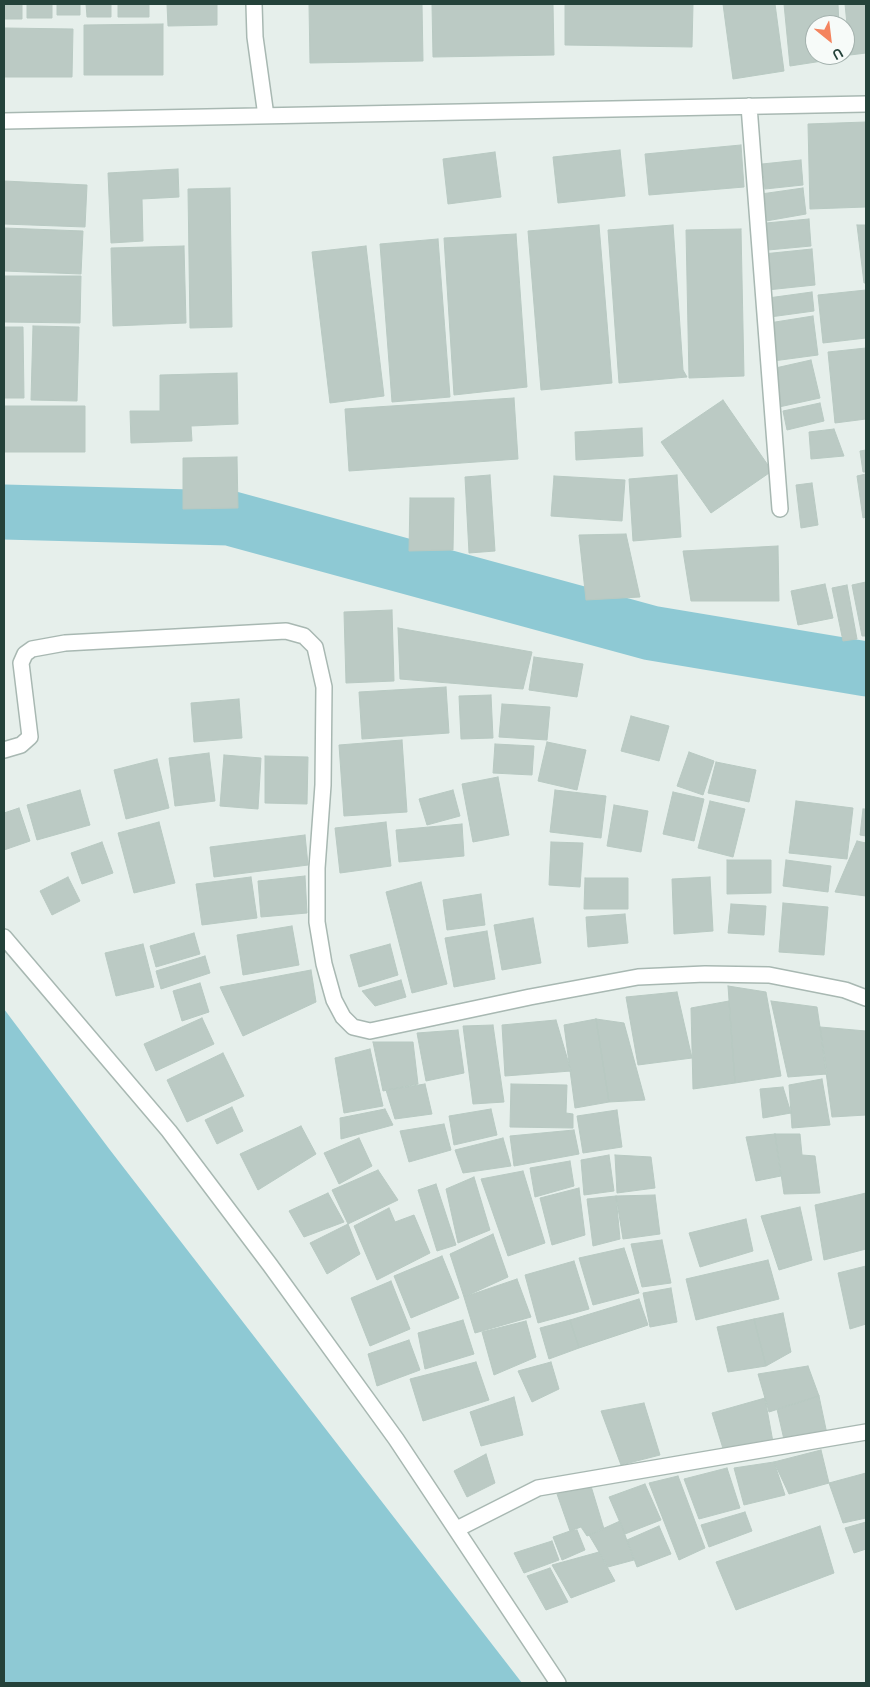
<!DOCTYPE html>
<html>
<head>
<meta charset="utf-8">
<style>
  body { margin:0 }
  #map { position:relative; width:870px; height:1687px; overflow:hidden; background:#e6efeb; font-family:Overpass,sans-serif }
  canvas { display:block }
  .frame { position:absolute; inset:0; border:5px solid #24423a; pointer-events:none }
  .north { position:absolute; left:805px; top:15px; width:50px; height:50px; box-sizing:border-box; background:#f7fbf9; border:1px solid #a3b1ad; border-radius:50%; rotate:151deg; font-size:14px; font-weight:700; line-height:20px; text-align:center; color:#24423a }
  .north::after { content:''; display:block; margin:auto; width:18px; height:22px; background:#f4845f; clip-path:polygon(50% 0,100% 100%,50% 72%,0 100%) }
</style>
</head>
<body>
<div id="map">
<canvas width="870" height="1687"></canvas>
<div class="frame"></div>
<div class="north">U</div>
</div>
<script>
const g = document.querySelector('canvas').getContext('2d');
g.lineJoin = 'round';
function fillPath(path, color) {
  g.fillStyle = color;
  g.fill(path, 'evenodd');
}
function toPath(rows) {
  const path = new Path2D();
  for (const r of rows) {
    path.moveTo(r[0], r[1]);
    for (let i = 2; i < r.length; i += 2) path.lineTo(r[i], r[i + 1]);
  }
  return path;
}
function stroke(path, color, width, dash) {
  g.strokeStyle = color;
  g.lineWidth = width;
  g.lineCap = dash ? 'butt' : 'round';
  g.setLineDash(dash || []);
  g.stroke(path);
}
const water = toPath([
  [4,1009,110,1150,522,1683,4,1683]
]);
const river = toPath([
  [4,512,229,518,651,633,866,669]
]);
const building = toPath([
  [4,4,22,4,22,19,4,19,4,4],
  [27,4,52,4,52,18,27,18,27,4],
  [57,4,80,4,80,15,57,15,57,4],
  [86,4,111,4,111,17,87,17,86,4],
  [118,4,149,4,149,17,118,17,118,4],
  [167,4,217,4,217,25,168,26,167,4],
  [309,4,422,4,423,61,310,63,309,4],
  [432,4,553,4,554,55,433,57,432,4],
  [565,4,693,4,692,47,565,45,565,4],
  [723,4,775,4,784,71,733,79,723,4],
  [784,4,838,4,839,25,815,25,815,55,842,55,842,58,790,66,784,4],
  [845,4,866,4,866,53,850,55,845,4],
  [163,24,163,75,84,75,84,25,163,24],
  [4,28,73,29,72,77,4,77,4,28],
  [866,122,866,207,810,209,808,124,866,122],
  [741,145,744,187,649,195,645,154,741,145],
  [620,150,625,196,558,203,553,157,620,150],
  [495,152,501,197,448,204,443,159,495,152],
  [801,160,803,185,765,189,762,164,801,160],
  [178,169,179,197,142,199,143,241,111,243,108,173,178,169],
  [4,181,87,185,85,227,4,224,4,181],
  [230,188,232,327,190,328,188,189,230,188],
  [803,188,806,214,766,221,761,194,803,188],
  [809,219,811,246,768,250,766,223,809,219],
  [599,225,612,383,541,390,528,231,599,225],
  [673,225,683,370,687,377,619,383,608,230,673,225],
  [857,225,866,225,866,283,864,283,857,225],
  [4,228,83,231,81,274,4,271,4,228],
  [741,229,744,376,689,378,686,230,741,229],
  [516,234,527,387,454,395,444,238,516,234],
  [438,239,450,397,392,402,380,244,438,239],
  [184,246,186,323,113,326,111,248,184,246],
  [366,246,384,396,330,403,312,252,366,246],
  [812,249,815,285,767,290,763,254,812,249],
  [4,276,81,276,80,323,4,322,4,276],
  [866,290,866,338,823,343,818,295,866,290],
  [812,292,814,311,770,317,768,298,812,292],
  [813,316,818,355,773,361,769,323,813,316],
  [33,326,79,327,77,401,31,400,33,326],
  [4,327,23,327,24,398,4,398,4,327],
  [866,348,866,419,835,423,828,352,866,348],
  [811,360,820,398,779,407,771,369,811,360],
  [237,373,238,424,191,426,192,441,131,443,130,411,160,411,160,375,237,373],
  [514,398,518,459,349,471,345,409,514,398],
  [723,400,772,471,711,513,661,442,723,400],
  [820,403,824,421,787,430,783,411,820,403],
  [4,406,85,406,85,452,4,452,4,406],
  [642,428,643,456,576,460,575,432,642,428],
  [834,429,844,456,811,459,809,432,834,429],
  [866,450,866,472,863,472,860,451,866,450],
  [237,457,238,508,183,509,183,458,237,457],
  [866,474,866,517,863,518,857,476,866,474],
  [490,475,495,551,469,553,465,477,490,475],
  [677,475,681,537,633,541,629,479,677,475],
  [554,476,625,480,622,521,551,516,554,476],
  [812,483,818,525,801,528,796,485,812,483],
  [410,498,454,498,453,550,409,551,410,498],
  [626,534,640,597,586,600,579,535,626,534],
  [778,546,779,601,691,601,683,551,778,546],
  [866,582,866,636,862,636,852,585,866,582],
  [825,584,833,618,798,625,791,591,825,584],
  [847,585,857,639,843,641,832,588,847,585],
  [392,610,394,681,346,683,344,612,392,610],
  [398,628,532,652,523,689,400,679,398,628],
  [534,657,583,664,577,697,529,690,534,657],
  [446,687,449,733,362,739,359,692,446,687],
  [491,695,493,738,461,739,459,696,491,695],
  [239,699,242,738,194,742,191,703,239,699],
  [502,704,550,707,547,740,499,737,502,704],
  [631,716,669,726,659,761,621,751,631,716],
  [402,740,407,812,344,816,339,745,402,740],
  [547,742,586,750,577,790,538,781,547,742],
  [495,744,534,746,532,775,493,773,495,744],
  [689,752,714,761,703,795,677,786,689,752],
  [209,753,215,801,175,806,169,758,209,753],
  [224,755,261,758,258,809,220,806,224,755],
  [265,756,308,757,307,804,265,803,265,756],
  [157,759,169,808,126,819,114,770,157,759],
  [716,762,756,770,749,802,708,793,716,762],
  [498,777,509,835,473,842,462,784,498,777],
  [80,790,90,825,37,840,27,805,80,790],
  [453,790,460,816,427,825,419,799,453,790],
  [555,790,606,796,601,838,550,832,555,790],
  [673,792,704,799,694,841,663,834,673,792],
  [710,801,745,809,733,857,698,848,710,801],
  [796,801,853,808,847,859,789,853,796,801],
  [614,805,648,811,641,852,607,846,614,805],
  [19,808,30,841,4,850,4,813,19,808],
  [863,809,866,809,866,836,860,835,863,809],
  [159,822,175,883,134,893,118,833,159,822],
  [386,822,391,866,340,873,335,828,386,822],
  [462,824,464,856,399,862,396,830,462,824],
  [305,835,308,865,214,877,210,847,305,835],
  [857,841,866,843,866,896,835,892,857,841],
  [102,842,113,873,82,884,71,853,102,842],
  [551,842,583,843,580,887,549,885,551,842],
  [727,860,771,860,771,893,727,894,727,860],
  [786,860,831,866,828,892,783,886,786,860],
  [305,876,307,913,261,917,258,881,305,876],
  [68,877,80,901,52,915,40,891,68,877],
  [251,877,257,918,202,925,196,884,251,877],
  [710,877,713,931,674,934,672,879,710,877],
  [585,878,628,878,628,909,584,909,585,878],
  [421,882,447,984,412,993,386,892,421,882],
  [481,894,485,925,447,930,443,900,481,894],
  [783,903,828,907,824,955,779,952,783,903],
  [731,904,766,906,764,935,728,933,731,904],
  [625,914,628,943,588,947,586,917,625,914],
  [533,918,541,963,502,970,494,925,533,918],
  [292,926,299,965,243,975,237,935,292,926],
  [487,931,495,979,454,987,445,938,487,931],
  [194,933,200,954,156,967,150,946,194,933],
  [143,944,154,987,116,996,105,953,143,944],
  [390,944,398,975,359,987,350,955,390,944],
  [205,956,210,973,161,989,156,971,205,956],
  [311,970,316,1002,243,1036,220,987,311,970],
  [401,980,406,997,375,1006,362,991,401,980],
  [200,983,209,1012,182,1021,173,991,200,983],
  [728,986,766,992,781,1076,735,1083,728,986],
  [677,992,692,1058,638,1065,626,997,677,992],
  [729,1001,735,1083,693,1089,691,1008,729,1001],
  [771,1001,817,1007,827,1074,788,1077,771,1001],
  [202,1018,214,1044,156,1071,144,1044,202,1018],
  [596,1019,624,1023,645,1100,609,1102,596,1019],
  [596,1019,609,1102,575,1108,564,1025,596,1019],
  [556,1020,571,1071,505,1076,502,1025,556,1020],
  [493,1025,504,1102,473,1104,463,1026,493,1025],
  [820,1027,866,1031,866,1115,832,1117,820,1027],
  [458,1030,464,1073,426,1081,417,1033,458,1030],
  [373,1042,413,1042,418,1084,383,1091,373,1042],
  [370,1049,383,1106,344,1113,335,1058,370,1049],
  [223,1053,244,1096,187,1122,167,1080,223,1053],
  [822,1079,830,1125,792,1128,789,1085,822,1079],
  [425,1084,432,1114,395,1119,386,1090,425,1084],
  [511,1084,567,1085,566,1113,573,1114,573,1128,510,1127,511,1084],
  [783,1087,791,1113,763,1118,760,1089,783,1087],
  [232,1107,243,1131,217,1144,205,1120,232,1107],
  [385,1109,393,1125,341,1139,340,1118,385,1109],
  [491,1109,497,1135,454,1145,449,1116,491,1109],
  [617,1110,622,1147,583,1153,577,1116,617,1110],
  [444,1124,451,1150,409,1162,400,1131,444,1124],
  [301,1126,316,1154,258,1190,240,1154,301,1126],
  [574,1130,579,1154,514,1166,510,1136,574,1130],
  [775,1134,800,1134,802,1155,815,1156,820,1193,784,1194,775,1134],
  [775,1134,781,1176,756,1181,746,1137,775,1134],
  [359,1138,372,1166,339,1184,324,1153,359,1138],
  [503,1138,511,1166,463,1173,455,1150,503,1138],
  [609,1155,614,1191,584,1195,581,1160,609,1155],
  [615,1155,651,1157,655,1188,617,1193,615,1155],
  [570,1161,574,1186,535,1197,530,1168,570,1161],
  [378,1170,398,1200,348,1224,332,1190,378,1170],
  [523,1171,545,1243,508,1256,481,1179,523,1171],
  [474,1177,490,1230,458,1243,446,1189,474,1177],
  [436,1184,456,1245,437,1251,418,1190,436,1184],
  [579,1188,585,1235,552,1245,540,1198,579,1188],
  [328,1193,344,1222,304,1237,289,1211,328,1193],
  [866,1193,866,1249,824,1260,815,1205,866,1193],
  [655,1195,660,1234,623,1239,616,1196,655,1195],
  [616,1196,620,1239,593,1246,587,1199,616,1196],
  [800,1207,812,1260,779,1270,761,1216,800,1207],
  [389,1208,395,1222,414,1215,430,1253,377,1280,354,1226,389,1208],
  [746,1219,753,1251,700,1267,689,1233,746,1219],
  [348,1224,360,1254,327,1274,310,1243,348,1224],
  [493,1234,508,1277,464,1297,450,1254,493,1234],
  [662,1240,671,1283,642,1287,631,1244,662,1240],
  [624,1248,639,1293,593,1305,579,1258,624,1248],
  [442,1256,459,1298,411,1318,394,1276,442,1256],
  [768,1260,779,1299,696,1320,686,1279,768,1260],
  [574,1261,589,1309,538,1323,525,1275,574,1261],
  [866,1266,866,1324,850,1329,838,1273,866,1266],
  [517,1279,531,1317,475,1333,464,1297,517,1279],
  [391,1281,410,1329,370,1346,351,1298,391,1281],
  [671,1288,677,1322,650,1327,643,1293,671,1288],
  [639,1299,648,1325,579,1348,570,1320,639,1299],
  [783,1313,791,1352,766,1366,754,1319,783,1313],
  [754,1319,766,1366,728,1372,717,1327,754,1319],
  [463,1320,474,1354,425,1369,418,1333,463,1320],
  [570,1320,579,1348,549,1359,540,1328,570,1320],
  [526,1321,536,1357,494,1375,482,1332,526,1321],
  [409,1340,420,1370,377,1386,368,1354,409,1340],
  [476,1362,489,1400,423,1421,410,1379,476,1362],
  [551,1362,559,1389,532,1402,518,1371,551,1362],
  [808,1366,819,1396,769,1412,758,1374,808,1366],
  [819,1396,827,1434,785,1444,777,1409,819,1396],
  [514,1397,523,1435,481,1446,470,1412,514,1397],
  [765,1398,773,1442,725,1455,712,1413,765,1398],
  [644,1403,660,1455,621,1465,601,1411,644,1403],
  [821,1450,829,1483,789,1494,774,1462,821,1450],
  [486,1454,495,1483,467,1497,454,1471,486,1454],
  [774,1462,785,1495,744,1505,734,1468,774,1462],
  [727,1468,740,1508,699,1519,684,1479,727,1468],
  [866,1473,866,1518,843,1523,829,1483,866,1473],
  [678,1476,705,1548,679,1560,649,1483,678,1476],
  [645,1484,661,1520,625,1534,609,1497,645,1484],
  [591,1486,604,1529,587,1536,581,1527,570,1531,557,1494,591,1486],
  [745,1512,752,1531,709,1547,701,1525,745,1512],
  [620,1521,634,1560,608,1567,589,1535,620,1521],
  [866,1522,866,1549,854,1553,845,1528,866,1522],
  [659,1526,671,1554,637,1567,627,1540,659,1526],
  [820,1526,834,1573,736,1610,716,1562,820,1526],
  [577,1530,585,1550,562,1560,553,1537,570,1531,577,1530],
  [552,1541,559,1560,524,1573,514,1553,552,1541],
  [599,1552,615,1581,571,1598,552,1565,599,1552],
  [550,1568,568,1602,546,1610,527,1576,550,1568]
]);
const minor = toPath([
  [254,4,255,37,266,116],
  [749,106,780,509],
  [4,121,866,104],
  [4,750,21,745,30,737,21,663,25,654,32,649,65,643,286,631,304,636,315,647,324,687,323,785,317,868,317,922,324,964,334,1000,343,1017,353,1027,370,1031,530,997,638,977,705,974,769,975,845,990,866,998],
  [457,1529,538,1488,866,1432]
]);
const tertiary = toPath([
  [4,937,169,1131,270,1265,396,1439,558,1683]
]);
fillPath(water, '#8ec9d4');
stroke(river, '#8ec9d4', 55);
fillPath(building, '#bbcac4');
stroke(building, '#b8c9c2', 1);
stroke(minor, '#a8b8b2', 18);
stroke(tertiary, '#a8b8b2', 18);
stroke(minor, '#fff', 15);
stroke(tertiary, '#fff', 15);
</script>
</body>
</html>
